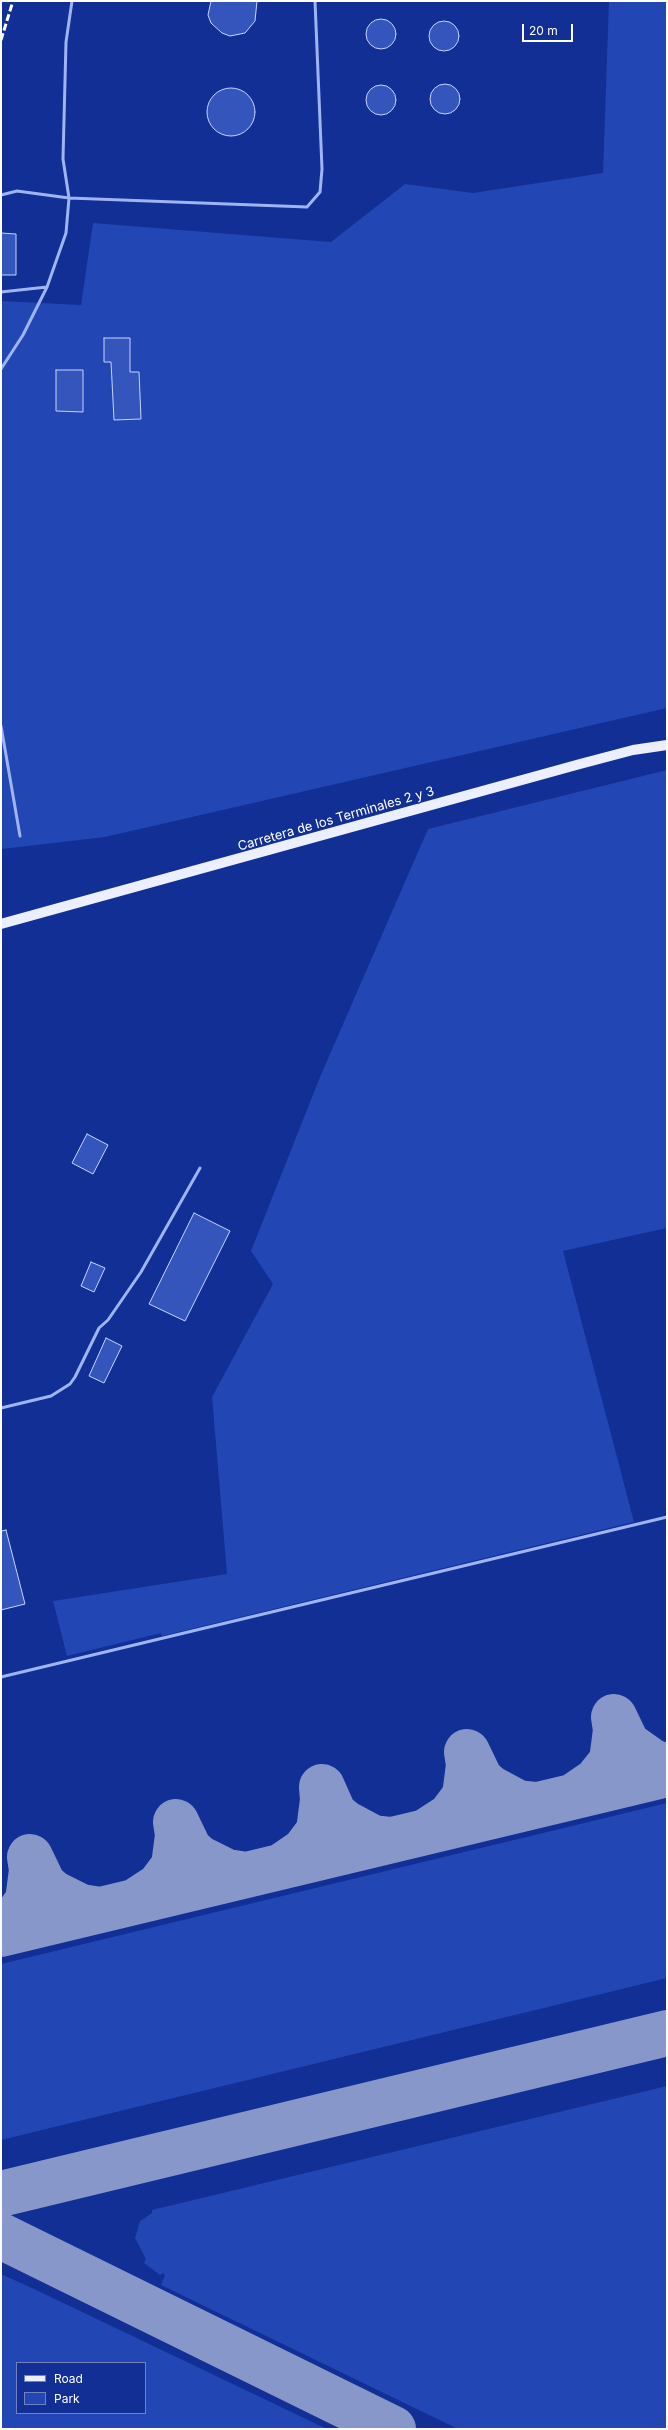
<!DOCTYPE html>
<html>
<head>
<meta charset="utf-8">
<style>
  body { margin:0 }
  #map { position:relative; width:668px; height:2430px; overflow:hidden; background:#112f95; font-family:Inter,sans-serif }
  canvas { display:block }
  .frame { position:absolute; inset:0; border:2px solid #fff; pointer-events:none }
  .legend { position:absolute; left:16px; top:2362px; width:130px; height:52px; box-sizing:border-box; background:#112f95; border:1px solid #7082bf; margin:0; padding:5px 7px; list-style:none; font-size:12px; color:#fff }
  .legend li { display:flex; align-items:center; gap:8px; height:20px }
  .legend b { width:20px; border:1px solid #7082bf }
  .scale { position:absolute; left:522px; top:24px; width:51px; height:18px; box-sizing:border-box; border:2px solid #fff; border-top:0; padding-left:5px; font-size:12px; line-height:14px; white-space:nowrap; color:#fff; -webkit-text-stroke:3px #112f95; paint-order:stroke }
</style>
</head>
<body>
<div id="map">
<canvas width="668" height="2430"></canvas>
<div class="frame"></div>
<ul class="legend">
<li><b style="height:5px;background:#ebefff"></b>Road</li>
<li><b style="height:11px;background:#2246b4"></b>Park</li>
</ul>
<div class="scale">20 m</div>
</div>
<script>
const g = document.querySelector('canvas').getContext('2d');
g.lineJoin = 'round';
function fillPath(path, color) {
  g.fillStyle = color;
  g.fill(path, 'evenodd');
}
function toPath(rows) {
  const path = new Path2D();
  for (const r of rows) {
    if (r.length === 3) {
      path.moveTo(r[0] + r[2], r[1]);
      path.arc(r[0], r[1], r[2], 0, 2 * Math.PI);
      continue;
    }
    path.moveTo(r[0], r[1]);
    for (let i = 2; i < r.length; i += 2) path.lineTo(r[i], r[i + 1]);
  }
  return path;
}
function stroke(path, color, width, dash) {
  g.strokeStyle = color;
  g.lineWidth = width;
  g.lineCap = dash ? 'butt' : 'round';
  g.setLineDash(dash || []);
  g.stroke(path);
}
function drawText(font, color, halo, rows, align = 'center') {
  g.font = font + ' Inter,sans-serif';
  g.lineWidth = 3;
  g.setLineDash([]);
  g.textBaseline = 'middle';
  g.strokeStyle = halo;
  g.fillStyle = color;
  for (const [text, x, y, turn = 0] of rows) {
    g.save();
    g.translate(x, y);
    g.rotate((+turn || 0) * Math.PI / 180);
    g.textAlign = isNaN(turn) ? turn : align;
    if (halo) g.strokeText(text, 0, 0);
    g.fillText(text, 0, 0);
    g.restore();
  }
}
const green = toPath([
  [609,1,667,1,667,708,105,837,2,849,1,301,81,305,93,223,331,242,405,184,473,193,603,173],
  [667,770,667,1228,563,1251,634,1522,162,1636,161,1633,67,1656,53,1601,227,1574,212,1397,273,1284,251,1251,320,1077,428,829],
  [667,1803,667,1978,1,2140,1,1964],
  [667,2086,667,2429,458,2429,161,2285,165,2275,163,2273,160,2275,144,2263,146,2259,135,2238,140,2221,152,2213,152,2210],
  [1,2274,34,2289,327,2429,1,2429],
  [17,2363,145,2363,145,2413,17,2413]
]);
const taxiway = toPath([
  [574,1796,596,1781,612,1761,616,1730,614,1717,627,1744,651,1761,667,1768],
  [427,1831,450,1816,465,1796,469,1765,467,1752,480,1779,490,1788,518,1803,537,1805],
  [282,1866,304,1851,319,1831,323,1800,322,1787,334,1814,345,1823,373,1838,392,1840],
  [136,1901,159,1886,174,1866,178,1835,176,1822,189,1849,199,1858,227,1872,246,1875],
  [1,1930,13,1921,28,1901,32,1870,30,1857,43,1884,53,1893,81,1907,100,1910],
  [1,1934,667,1774],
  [1,2194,667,2033],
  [1,2236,393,2429]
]);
const building = toPath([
  [211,1,257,1,255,21,245,33,230,36,222,33,211,23,208,15,211,1],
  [381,34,15],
  [444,36,15],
  [445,99,15],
  [381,100,15],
  [231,112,24],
  [1,233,16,234,16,275,1,275,1,233],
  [104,338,130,338,130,372,139,372,141,419,114,420,111,362,104,362,104,338],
  [56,370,83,370,83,412,56,411,56,370],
  [87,1134,108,1145,93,1174,72,1163,87,1134],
  [194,1213,230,1231,185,1321,149,1304,194,1213],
  [91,1262,105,1268,94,1292,81,1286,91,1262],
  [106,1338,122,1346,104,1383,89,1376,106,1338],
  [6,1530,25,1604,1,1610,1,1531,6,1530]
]);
const lane = toPath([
  [1,195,17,191,69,198,307,207,320,192,322,169,315,1],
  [1,292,47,287],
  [1,369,23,335,47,287,66,233,69,198,63,159,66,42,72,1],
  [1,726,20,836],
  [1,1408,51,1396,70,1384,75,1377,99,1328,108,1320,141,1272,200,1168],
  [1,1677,667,1517]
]);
const primary = toPath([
  [1,924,580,764,633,750,667,745]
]);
const rail = toPath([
  [1,40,13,1]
]);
const streetNames = [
  ["Carretera de los Terminales 2 y 3",336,819,-16]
];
fillPath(green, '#2246b4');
stroke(taxiway, '#8897ca', 46);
fillPath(building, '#3455bc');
stroke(building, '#c7d4fe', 1);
stroke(lane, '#9fb4f3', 3);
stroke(primary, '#ebefff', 10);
stroke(rail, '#fff', 3, [7, 3]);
drawText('13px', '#fff', '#112f95', streetNames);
</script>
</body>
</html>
